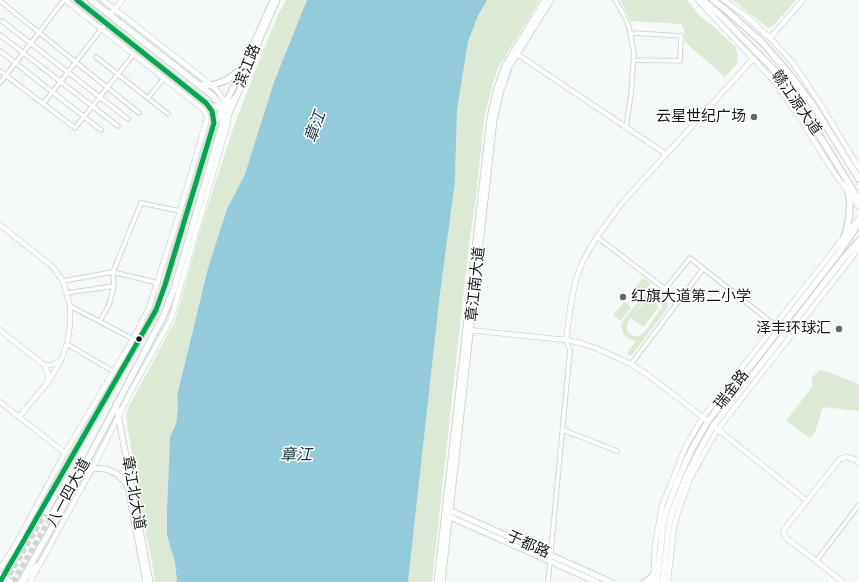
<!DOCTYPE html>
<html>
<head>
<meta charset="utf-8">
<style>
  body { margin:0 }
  canvas { display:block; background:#f4f9f7 }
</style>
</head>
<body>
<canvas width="859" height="582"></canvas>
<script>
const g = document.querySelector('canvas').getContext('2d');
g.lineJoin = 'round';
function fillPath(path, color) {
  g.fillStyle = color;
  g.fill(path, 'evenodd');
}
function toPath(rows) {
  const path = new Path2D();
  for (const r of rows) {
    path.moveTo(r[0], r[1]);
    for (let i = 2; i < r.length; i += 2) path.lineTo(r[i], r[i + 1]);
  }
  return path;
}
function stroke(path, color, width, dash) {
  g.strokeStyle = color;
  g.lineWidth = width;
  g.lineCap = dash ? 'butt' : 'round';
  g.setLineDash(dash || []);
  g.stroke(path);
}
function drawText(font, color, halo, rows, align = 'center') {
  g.font = font + ' "Space Grotesk","Noto Sans SC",sans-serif';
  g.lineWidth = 3;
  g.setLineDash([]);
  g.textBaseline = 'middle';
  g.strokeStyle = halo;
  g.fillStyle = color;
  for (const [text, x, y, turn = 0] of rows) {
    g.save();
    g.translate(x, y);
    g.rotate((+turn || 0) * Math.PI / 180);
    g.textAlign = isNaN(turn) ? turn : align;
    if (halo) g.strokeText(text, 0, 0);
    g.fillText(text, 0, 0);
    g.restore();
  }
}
const green = toPath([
  [286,0,307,0,274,82,245,174,227,209,208,268,177,396,178,407,176,424,170,437,167,510,167,534,175,562,177,582,155,582,152,562,140,505,126,416,128,408,175,321,204,218,234,126,264,49,278,15],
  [487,0,540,0,498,68,491,90,484,119,476,197,468,251,432,582,408,582,440,294,455,181,457,110,468,42,478,16],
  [620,0,687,0,700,16,714,27,722,35,736,47,738,60,736,65,725,77,685,42,684,28,681,24,631,21],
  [733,0,796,0,774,25,768,28],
  [643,278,651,283,640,297,632,291],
  [654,290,662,292,666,296,668,304,667,309,631,356,627,353,636,341,629,339,624,335,621,327,622,322,644,294,649,291],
  [650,295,655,295,660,298,662,302,662,307,644,333,638,336,633,336,629,333,627,330,627,323,647,297],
  [648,298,659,307,643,327,631,318],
  [624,302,631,307,621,321,613,315],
  [819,370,822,370,859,384,859,411,823,407,815,432,810,438,802,433,786,421,812,387,812,378]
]);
const water = toPath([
  [307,0,487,0,478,16,468,42,457,110,455,181,440,294,408,582,177,582,175,562,167,535,167,510,170,437,176,424,178,407,177,396,208,268,227,209,245,174,274,82]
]);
const primaryTunnel = toPath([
  [5,582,46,512],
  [13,582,52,515]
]);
const minor = toPath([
  [615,0,624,15,629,27,634,53,631,94,626,127],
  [0,1,139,113],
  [2,21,128,119],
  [0,35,118,126],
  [631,36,634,33,681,36,680,61,633,60],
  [0,51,101,130],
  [96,57,168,114],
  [0,71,75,128,134,54],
  [0,83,64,0],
  [148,98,164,78],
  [43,104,106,23],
  [597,237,665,289,690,258,776,326],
  [63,281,113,272,158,283],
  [67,293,114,286],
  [70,306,133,339],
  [100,321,109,305,114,286,113,272,141,203,180,211],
  [67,344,114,372],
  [631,364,703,269],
  [563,430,617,451],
  [816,561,859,505],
  [548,582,570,350,566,340]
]);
const tertiary = toPath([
  [698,0,775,82,799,117,833,171,859,207],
  [724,0,746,16,770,38,793,63,819,102,859,168],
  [110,15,122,0],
  [770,38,803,0],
  [517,54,666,154],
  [0,225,52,266,63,281,70,306,70,325,67,344,61,360,55,371,48,382,19,417],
  [0,330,44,365,48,373,48,381],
  [468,330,566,340,581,343,598,349,631,364,648,375,705,419],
  [566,340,571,303,576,279,583,261,596,238,622,203,753,59],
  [44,365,51,365,60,361],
  [0,402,65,453],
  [716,428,807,501],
  [0,569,16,544,65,453,133,339,149,308,180,211,207,119,206,115,204,110,65,0],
  [24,581,37,565],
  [30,582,92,469,130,393,171,319,228,122,228,113,226,104,221,96,215,88,103,0],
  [653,582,655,544,662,506,686,446,703,417,711,407,859,218],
  [668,582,674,527,678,512,690,479,703,455,718,429,859,248],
  [843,582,785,537,783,531,840,459,846,457,854,459,859,463]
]);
const secondary = toPath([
  [214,126,241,72,273,0],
  [223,127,246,75,262,34,277,0],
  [116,404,150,582],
  [80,474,93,468,106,469,117,474,126,483,128,487,146,582],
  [449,510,611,582],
  [448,516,597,582],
  [437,582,490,118,496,91,505,66,545,0],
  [442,582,494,120,501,90,509,67,551,0]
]);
const primary = toPath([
  [703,0,720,15,780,76,805,112,859,200],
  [713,0,726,10,762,42,787,71,813,105,859,179],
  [200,85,213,85,227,80,240,70,246,61],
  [208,104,214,107,223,107,229,105,236,97],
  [842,244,846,232,849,218,850,204,847,184],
  [46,512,59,487],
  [52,515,69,486],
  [1,581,156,310,165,285,214,123,212,111,206,103,77,0],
  [21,582,57,518,164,315,174,289,223,122,223,114,221,106,213,96,91,0],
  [645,582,651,578,659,568],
  [657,582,663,524,667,509,680,475,692,449,708,421,838,254,859,223],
  [663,582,669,525,673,510,686,477,698,453,713,426,843,259,859,241]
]);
const trunk = toPath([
  [0,575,10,582]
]);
const trunkBridge = toPath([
  [0,580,3,582]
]);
const bus1 = toPath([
  [0,582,156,310,165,285,214,123,212,111,206,103,77,0]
]);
const markers = [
  [754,117,4,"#646767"],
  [623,297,4,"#646767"],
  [839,329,4,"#646767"],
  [139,339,3.5,"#171919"]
];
const streetNames = [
  ["滨江路",248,66,-68],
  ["赣江源大道",796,103,55],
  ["章江南大道",476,284,-84],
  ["瑞金路",732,390,-52],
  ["八一四大道",69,493,-62],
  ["章江北大道",133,493,80],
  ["于都路",528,545,24]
];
const poiNames = [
  ["云星世纪广场",746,117],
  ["红旗大道第二小学",631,297,"left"],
  ["泽丰环球汇",831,329]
];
const waterNames = [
  ["章江",316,127,-70],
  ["章江",296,456]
];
fillPath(green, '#dbe9d5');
fillPath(water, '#94cbdb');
stroke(primaryTunnel, '#d3d7d6', 5.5, [5.5, 3]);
stroke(minor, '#d3d6d5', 5.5);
stroke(tertiary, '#d3d6d5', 6);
stroke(secondary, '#d3d6d5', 7);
stroke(primary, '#d3d6d5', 8);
stroke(trunk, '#d3d6d5', 8);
stroke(minor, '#fdfefe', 3.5);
stroke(tertiary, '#fdfefe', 4.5);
stroke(secondary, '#fdfefe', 5);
stroke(primary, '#fdfefe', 5.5);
stroke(trunk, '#fdfefe', 5.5);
stroke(trunkBridge, '#d3d6d5', 8, []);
stroke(trunkBridge, '#fdfefe', 5.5);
stroke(bus1, '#00a651', 5);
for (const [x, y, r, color] of markers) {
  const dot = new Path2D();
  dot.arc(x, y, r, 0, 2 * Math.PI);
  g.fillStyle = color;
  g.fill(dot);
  stroke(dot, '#fff', 1.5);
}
drawText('15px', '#171919', '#fff', streetNames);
drawText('15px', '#171919', '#fff', poiNames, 'right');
drawText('italic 16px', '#163a45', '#fff', waterNames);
</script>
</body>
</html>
